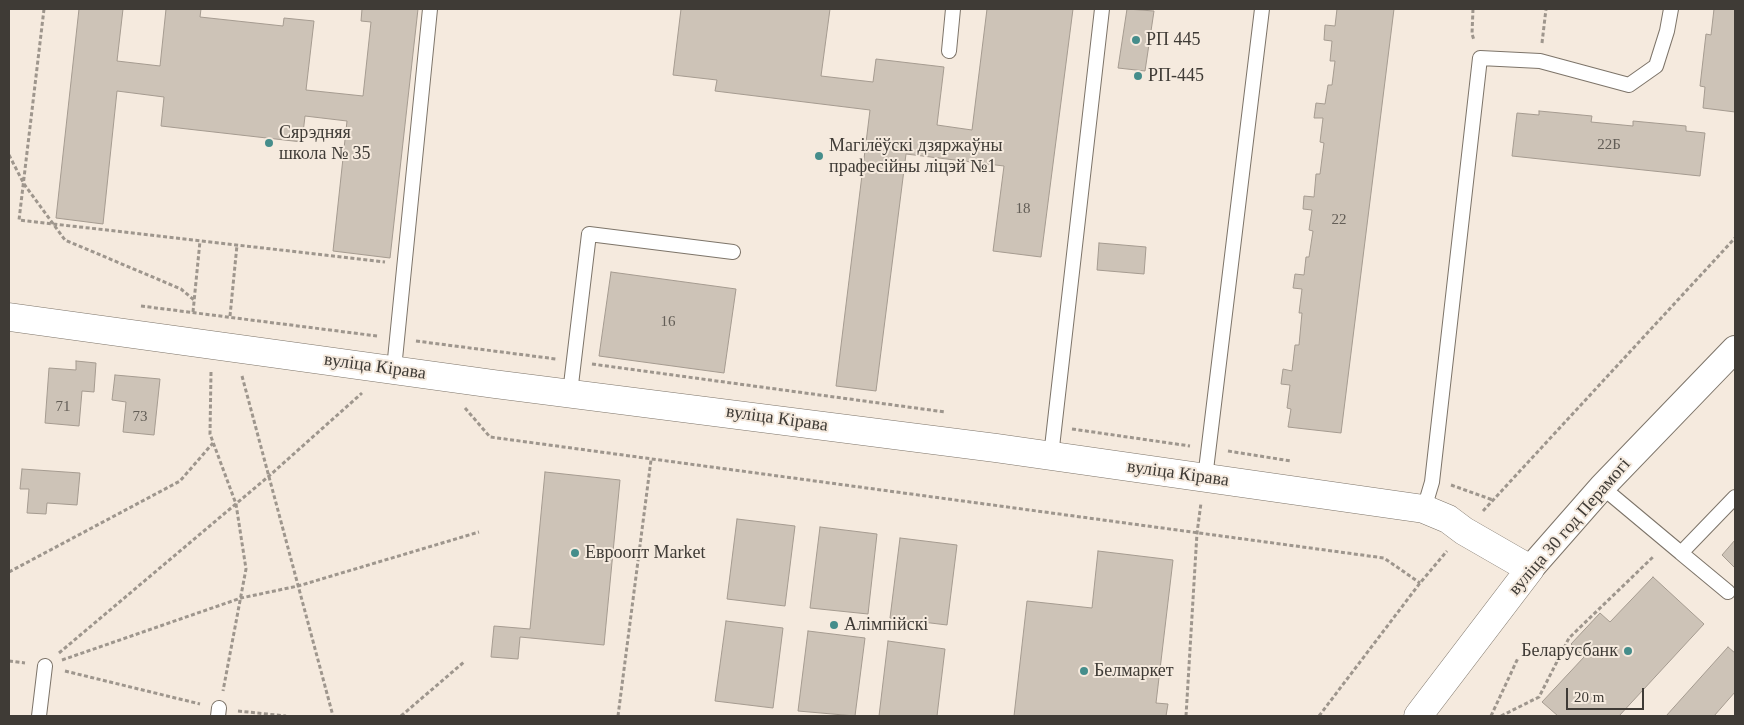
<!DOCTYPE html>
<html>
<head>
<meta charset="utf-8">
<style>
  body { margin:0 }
  #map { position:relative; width:1744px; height:725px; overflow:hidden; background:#f5eade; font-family:"Times New Roman",serif }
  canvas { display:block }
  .frame { position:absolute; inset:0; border:10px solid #3f3b36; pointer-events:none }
  .scale { position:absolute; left:1566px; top:688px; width:78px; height:22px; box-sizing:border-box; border:2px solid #3f3b36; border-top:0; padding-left:6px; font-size:15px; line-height:18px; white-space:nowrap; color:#3f3b36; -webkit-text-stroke:4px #f5eade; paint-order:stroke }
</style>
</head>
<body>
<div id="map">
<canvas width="1744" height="725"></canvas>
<div class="frame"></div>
<div class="scale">20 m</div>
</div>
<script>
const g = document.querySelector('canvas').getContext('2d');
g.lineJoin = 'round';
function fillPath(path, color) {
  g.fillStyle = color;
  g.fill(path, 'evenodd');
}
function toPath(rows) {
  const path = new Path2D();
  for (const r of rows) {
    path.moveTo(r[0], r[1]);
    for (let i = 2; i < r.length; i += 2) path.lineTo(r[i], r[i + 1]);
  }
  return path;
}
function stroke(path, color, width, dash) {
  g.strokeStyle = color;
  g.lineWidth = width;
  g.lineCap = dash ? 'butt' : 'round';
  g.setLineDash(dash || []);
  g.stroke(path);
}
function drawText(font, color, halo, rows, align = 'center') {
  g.font = font + ' "Times New Roman",serif';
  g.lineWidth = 4;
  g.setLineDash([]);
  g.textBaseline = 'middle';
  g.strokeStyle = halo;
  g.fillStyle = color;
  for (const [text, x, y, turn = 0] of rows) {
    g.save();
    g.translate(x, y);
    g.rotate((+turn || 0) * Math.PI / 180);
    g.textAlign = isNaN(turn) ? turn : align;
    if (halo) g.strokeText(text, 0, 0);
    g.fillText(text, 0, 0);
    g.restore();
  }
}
const building = toPath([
  [79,9,123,9,117,61,160,66,166,9,201,9,200,17,283,26,284,18,314,21,306,90,363,96,371,22,361,21,362,9,418,9,390,258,333,251,347,121,305,116,302,142,161,126,164,97,117,91,103,224,56,218,79,9],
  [681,9,830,9,821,76,873,82,876,59,944,67,937,125,972,130,987,9,1073,9,1041,257,993,251,1004,166,906,154,876,391,836,386,870,110,715,91,717,80,673,75,681,9],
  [1127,9,1154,11,1145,71,1118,68,1127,9],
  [1337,9,1394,9,1341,433,1288,427,1291,409,1287,408,1290,385,1281,384,1283,369,1292,371,1295,345,1299,345,1302,313,1299,313,1302,289,1293,288,1295,274,1304,275,1306,257,1309,257,1313,231,1309,230,1312,210,1303,209,1304,196,1314,197,1316,174,1320,174,1324,143,1320,142,1323,118,1314,118,1316,103,1325,104,1328,85,1332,85,1335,61,1330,61,1332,41,1324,40,1325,25,1335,26,1337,9],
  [1714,9,1735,9,1735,112,1703,108,1705,87,1700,86,1706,34,1711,35,1714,9],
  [1539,111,1592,116,1591,122,1633,126,1633,121,1686,126,1686,131,1705,133,1700,176,1512,156,1517,113,1539,115,1539,111],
  [1099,243,1146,247,1144,274,1097,270,1099,243],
  [611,272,736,289,724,373,599,356,611,272],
  [76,361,96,363,94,392,82,391,79,426,45,423,49,368,76,370,76,361],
  [115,375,160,379,154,435,123,432,126,402,112,400,115,375],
  [22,469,80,473,77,505,47,503,46,514,27,513,29,489,20,489,22,469],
  [545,472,620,480,604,645,520,637,518,659,491,657,494,626,530,629,545,472],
  [737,519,795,526,785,606,727,599,737,519],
  [820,527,877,534,868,614,810,608,820,527],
  [900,538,957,545,947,625,890,618,900,538],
  [1735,540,1735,568,1722,555,1735,540],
  [1098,551,1173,560,1156,703,1168,704,1166,716,1014,716,1027,601,1092,608,1098,551],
  [1653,577,1704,624,1619,716,1558,716,1542,702,1584,657,1571,644,1600,613,1610,622,1653,577],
  [726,621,783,628,773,708,715,701,726,621],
  [808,631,865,638,855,716,798,711,808,631],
  [888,641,945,649,937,716,879,716,888,641],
  [1728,647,1735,653,1735,692,1714,716,1666,716,1728,647]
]);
const path = toPath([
  [44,9,19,220,385,262],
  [1473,9,1472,34,1474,40],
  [1542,43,1546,9],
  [9,155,24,184,65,240,181,289,194,300],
  [141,306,377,336],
  [193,312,200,241],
  [230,316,237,245],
  [416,341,556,359],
  [592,364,945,412],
  [211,372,210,434,236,504,246,569,223,691],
  [242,376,333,716],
  [465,408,490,437,1384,558,1420,583],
  [1072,429,1190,446],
  [1228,451,1291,461],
  [1451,485,1493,500],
  [1483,511,1735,238],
  [9,572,180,481,213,443],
  [59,653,269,476,362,393],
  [62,660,241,598,298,586,479,532],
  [9,661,25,663],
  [65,671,200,704],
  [238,711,286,716],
  [401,716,464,662],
  [618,716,651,460],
  [1186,716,1197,533,1201,503],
  [1319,716,1420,583,1447,551],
  [1491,716,1518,658],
  [1501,716,1539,697,1569,638,1654,556]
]);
const service = toPath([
  [949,51,953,9],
  [394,369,430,9],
  [570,393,589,234,733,252],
  [1051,456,1102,9],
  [1205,478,1262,9],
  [1602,487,1681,553,1735,497],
  [1424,509,1432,482,1480,58,1540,61,1629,85,1656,66,1667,31,1671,9],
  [1681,553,1728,592],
  [39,716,45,666],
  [218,716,219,708]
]);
const minor = toPath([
  [1530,569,1602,487,1735,349]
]);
const tertiary = toPath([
  [9,317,494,384,996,448,1424,509,1448,519,1464,531,1530,569,1418,716]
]);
const markers = [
  [1136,40,5,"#458d8b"],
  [1138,76,5,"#458d8b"],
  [269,143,5,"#458d8b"],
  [819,156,5,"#458d8b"],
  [575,553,5,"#458d8b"],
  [834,625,5,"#458d8b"],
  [1628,651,5,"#458d8b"],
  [1084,671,5,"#458d8b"]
];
const numberNames = [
  ["22Б",1609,145],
  ["18",1023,209],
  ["22",1339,220],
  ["16",668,322],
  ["71",63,407],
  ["73",140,417]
];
const poiNames = [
  ["РП 445",1146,40],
  ["РП-445",1148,76],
  ["Сярэдняя",279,133],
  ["школа № 35",279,154],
  ["Магілёўскі дзяржаўны",829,146],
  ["прафесійны ліцэй №1",829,167],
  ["Евроопт Market",585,553],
  ["Алімпійскі",844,625],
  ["Беларусбанк",1618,651,"right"],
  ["Белмаркет",1094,671]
];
const streetNames = [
  ["вуліца Кірава",375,367,8],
  ["вуліца Кірава",777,419,8],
  ["вуліца Кірава",1178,474,8],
  ["вуліца 30 год Перамогі",1570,527,-49]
];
fillPath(building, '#cdc3b7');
stroke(building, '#a59b90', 1);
stroke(service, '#7d7469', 16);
stroke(minor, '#7d7469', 28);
stroke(tertiary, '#7d7469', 29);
stroke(path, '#9e968d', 3, [4, 2.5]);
stroke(service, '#fff', 14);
stroke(minor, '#fff', 26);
stroke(tertiary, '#fff', 28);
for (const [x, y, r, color] of markers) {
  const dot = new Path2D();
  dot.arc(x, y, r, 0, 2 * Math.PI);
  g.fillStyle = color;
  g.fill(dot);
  stroke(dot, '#f5eade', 2);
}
drawText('15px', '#625d56', null, numberNames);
drawText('18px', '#3f3b36', '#f5eade', poiNames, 'left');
drawText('18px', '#3f3b36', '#f5eade', streetNames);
</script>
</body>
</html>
